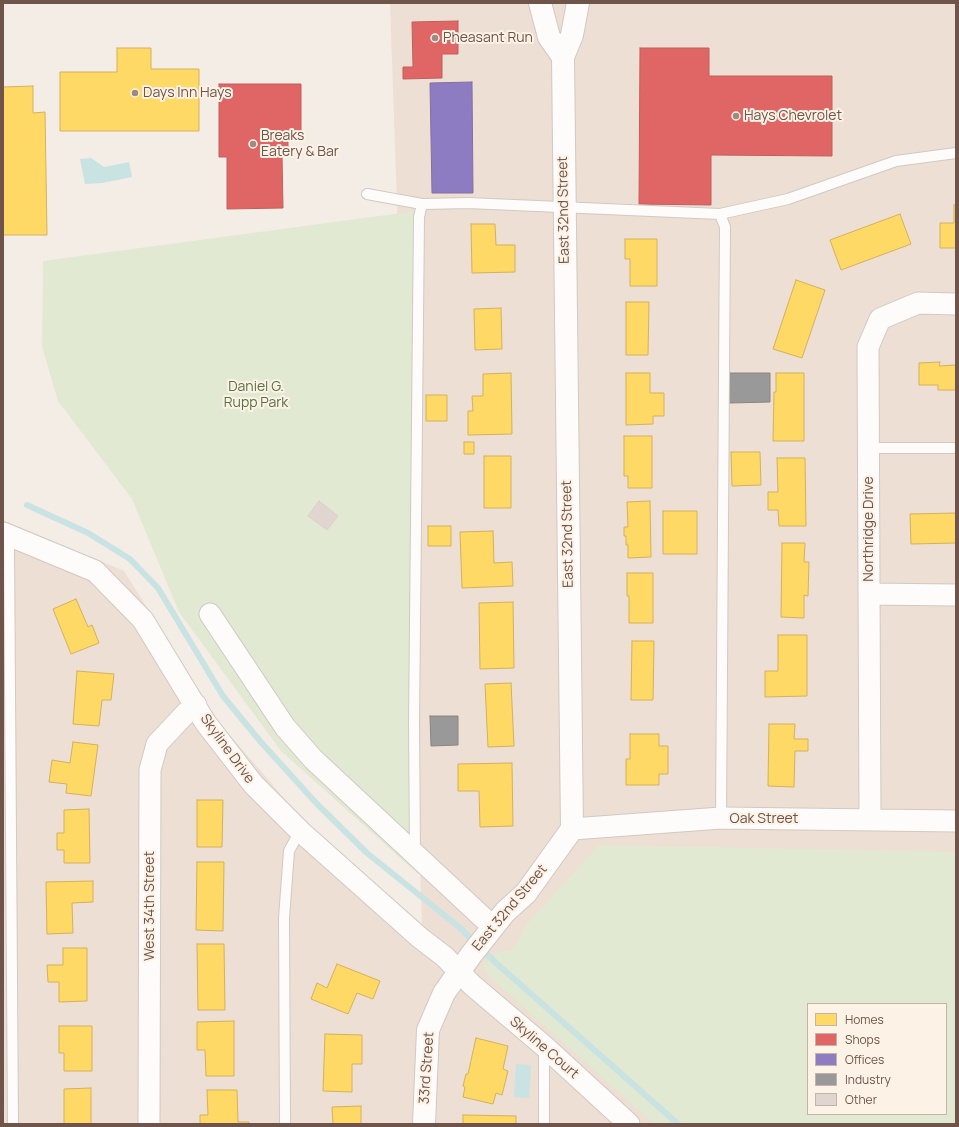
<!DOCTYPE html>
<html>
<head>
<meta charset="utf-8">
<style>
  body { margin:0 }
  #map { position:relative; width:959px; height:1127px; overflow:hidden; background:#f4ede6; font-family:Manrope,sans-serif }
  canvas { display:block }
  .frame { position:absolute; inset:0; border:4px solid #6e544a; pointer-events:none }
  .legend { position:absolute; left:807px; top:1003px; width:140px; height:112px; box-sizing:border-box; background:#fdf2e6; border:1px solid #c4b3a8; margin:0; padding:5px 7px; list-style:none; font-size:12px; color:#6e544a }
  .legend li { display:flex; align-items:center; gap:8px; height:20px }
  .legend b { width:20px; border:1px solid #c4b3a8 }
</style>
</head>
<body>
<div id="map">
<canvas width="959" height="1127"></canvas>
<div class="frame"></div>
<ul class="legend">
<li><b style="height:11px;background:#ffd966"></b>Homes</li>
<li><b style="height:11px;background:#e06666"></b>Shops</li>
<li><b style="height:11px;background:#8e7cc3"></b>Offices</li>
<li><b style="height:11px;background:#999"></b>Industry</li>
<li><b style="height:11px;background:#e0d5cf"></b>Other</li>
</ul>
</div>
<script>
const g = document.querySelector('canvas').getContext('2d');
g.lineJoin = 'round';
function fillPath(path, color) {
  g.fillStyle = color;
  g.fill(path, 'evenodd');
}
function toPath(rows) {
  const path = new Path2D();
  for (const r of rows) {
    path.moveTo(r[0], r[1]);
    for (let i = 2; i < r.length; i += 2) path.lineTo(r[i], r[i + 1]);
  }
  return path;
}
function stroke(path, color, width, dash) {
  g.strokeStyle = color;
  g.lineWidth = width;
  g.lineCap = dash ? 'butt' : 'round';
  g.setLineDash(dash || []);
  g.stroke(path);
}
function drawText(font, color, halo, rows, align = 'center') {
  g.font = font + ' Manrope,sans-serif';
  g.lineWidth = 4;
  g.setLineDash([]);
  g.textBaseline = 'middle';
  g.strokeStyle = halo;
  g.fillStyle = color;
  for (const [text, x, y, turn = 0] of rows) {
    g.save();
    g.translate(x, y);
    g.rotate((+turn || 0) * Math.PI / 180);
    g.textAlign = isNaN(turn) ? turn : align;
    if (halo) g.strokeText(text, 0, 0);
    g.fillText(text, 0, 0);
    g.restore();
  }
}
const residential = toPath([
  [390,3,956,3,956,1124,3,1124,3,520,124,571,218,721,301,818,422,924],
  [808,1004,946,1004,946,1114,808,1114]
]);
const green = toPath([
  [416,211,418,874,281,751,179,612,132,499,58,401,42,347,43,261],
  [599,845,956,852,956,1124,654,1124,491,978,483,966,496,952,513,950,527,924],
  [808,1004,946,1004,946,1114,808,1114]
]);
const water = toPath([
  [91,158,104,167,129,162,132,177,102,183,85,184,80,159],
  [516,1064,531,1065,529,1098,514,1097]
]);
const homes = toPath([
  [117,48,151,48,151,69,199,69,199,131,60,131,60,72,117,72,117,48],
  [33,86,33,113,45,112,47,235,3,235,3,87,33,86],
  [954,205,956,205,956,248,940,248,940,223,954,223,954,205],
  [900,214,911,244,841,270,830,240,900,214],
  [471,224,495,224,496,245,515,245,515,272,472,273,471,224],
  [625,239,657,239,657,286,630,286,630,259,625,259,625,239],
  [796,280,825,290,802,358,773,349,796,280],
  [626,302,649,302,648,355,626,355,626,302],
  [501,308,502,349,475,350,474,309,501,308],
  [940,362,939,366,956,365,956,390,938,390,938,385,919,385,919,363,940,362],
  [511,373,512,434,468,435,468,411,473,411,472,396,483,396,483,374,511,373],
  [626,373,650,373,650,393,664,393,664,416,653,416,653,424,626,425,626,373],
  [776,373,804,373,804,441,773,441,774,392,776,392,776,373],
  [426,395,447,395,447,421,426,421,426,395],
  [624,436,652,436,652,488,628,488,628,476,624,476,624,436],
  [464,442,474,442,474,454,464,454,464,442],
  [731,452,760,452,761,485,732,486,731,452],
  [484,456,511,456,511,508,484,508,484,456],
  [777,458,805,458,806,526,779,526,778,510,768,510,768,492,778,492,777,458],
  [650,501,651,557,628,558,628,545,626,545,626,536,624,536,624,527,628,527,627,502,650,501],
  [663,511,697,511,697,554,663,554,663,511],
  [956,513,956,543,911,544,910,514,956,513],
  [428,526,451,526,451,546,428,546,428,526],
  [493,531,494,563,512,562,513,586,462,588,460,532,493,531],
  [782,543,805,543,804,562,809,562,808,596,804,595,804,618,781,617,782,543],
  [627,573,653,573,653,623,629,623,629,596,627,596,627,573],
  [76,599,88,627,92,625,99,643,71,654,53,609,76,599],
  [513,602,514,668,480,669,479,603,513,602],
  [778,635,807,635,807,696,765,697,765,671,778,671,778,635],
  [632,641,654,641,653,700,631,700,632,641],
  [77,671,114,674,111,700,102,700,99,726,73,724,77,671],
  [511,683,514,746,488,747,485,684,511,683],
  [769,724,795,724,794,739,808,739,808,751,795,751,794,787,768,786,769,724],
  [630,734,659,734,659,746,668,746,668,774,659,774,659,785,626,785,626,759,630,759,630,734],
  [73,742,98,745,91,796,66,793,67,784,49,782,52,760,70,763,73,742],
  [512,763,513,826,480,827,479,791,458,791,458,764,512,763],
  [197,800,223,800,222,847,197,847,197,800],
  [89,809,90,863,64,863,64,850,57,850,57,833,64,833,64,810,89,809],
  [197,862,224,862,223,931,196,930,197,862],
  [93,881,93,902,72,903,73,933,47,934,46,882,93,881],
  [197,944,224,944,225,1010,198,1010,197,944],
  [63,948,87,948,87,1001,59,1002,59,982,48,982,47,965,63,965,63,948],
  [337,964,380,981,373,999,357,993,348,1014,311,999,317,983,327,988,337,964],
  [234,1021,234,1076,206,1076,205,1050,197,1050,197,1022,234,1021],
  [59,1026,92,1026,92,1071,64,1071,64,1053,59,1053,59,1026],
  [325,1034,362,1035,362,1064,352,1064,352,1092,323,1091,325,1034],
  [476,1038,508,1046,503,1069,508,1071,502,1095,496,1093,493,1104,463,1097,465,1087,463,1086,466,1074,468,1074,476,1038],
  [91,1088,91,1124,64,1124,64,1089,91,1088],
  [207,1090,237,1090,238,1122,249,1122,249,1124,200,1124,200,1115,208,1115,207,1090],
  [361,1106,361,1124,333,1124,332,1107,361,1106],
  [463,1115,516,1116,516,1124,463,1124,463,1115]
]);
const shops = toPath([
  [458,21,458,54,442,54,442,78,403,79,403,67,413,67,412,22,458,21],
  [640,48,709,48,709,76,832,76,832,156,711,155,711,205,639,204,640,48],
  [219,84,301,84,301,135,288,135,288,154,282,154,283,208,227,209,227,157,219,157,219,84]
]);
const offices = toPath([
  [472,82,473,193,432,193,430,83,472,82]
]);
const industry = toPath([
  [729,373,770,373,770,402,729,403,729,373],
  [430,716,458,716,458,745,431,746,430,716]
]);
const stream = toPath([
  [27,505,88,533,130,559,158,588,223,696,260,741,317,804,367,853,459,927,495,962,678,1124]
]);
const building = toPath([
  [319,501,338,516,327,530,308,516,319,501]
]);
const service = toPath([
  [367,194,422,204],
  [720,214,725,227,721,818],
  [869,448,956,448],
  [8,535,9,545,13,1124],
  [415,853,414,724,419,217,422,204,468,203,720,214,788,199,896,161,956,153],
  [285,1124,284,918,289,851,300,831],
  [544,1124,544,1048]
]);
const minor = toPath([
  [3,533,95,571,143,620,205,722,253,784,300,831,419,937,445,957,472,985,544,1046,629,1124],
  [869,594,956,595],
  [210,614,285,727,313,759,493,927],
  [870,820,868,347,880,319,918,303,956,304],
  [572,829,721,818,956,821],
  [149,1124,150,770,157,744,187,712,196,705]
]);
const tertiary = toPath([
  [540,3,549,37,563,57],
  [424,1124,428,1030,444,993,471,955,505,912,526,893,572,829,563,57,572,35,578,3]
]);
const markers = [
  [435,38,4,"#9d8a81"],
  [135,93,4,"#9d8a81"],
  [736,116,4,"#9d8a81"],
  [253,144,4,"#9d8a81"]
];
const poiNames = [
  ["Pheasant Run",443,38],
  ["Days Inn Hays",143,93],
  ["Hays Chevrolet",744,116],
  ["Breaks",261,136],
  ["Eatery & Bar",261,152]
];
const streetNames = [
  ["East 32nd Street",564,210,-91],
  ["Northridge Drive",869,529,-90],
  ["East 32nd Street",568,534,-91],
  ["Skyline Drive",227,749,54],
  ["Oak Street",764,819],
  ["West 34th Street",150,906,-90],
  ["East 32nd Street",510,908,-50],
  ["Skyline Court",544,1048,41],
  ["33rd Street",427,1068,-86]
];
const parkNames = [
  ["Daniel G.",256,387],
  ["Rupp Park",256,403]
];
fillPath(residential, '#eddfd3');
fillPath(green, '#e1e9d2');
fillPath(water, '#c9e2e2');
fillPath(homes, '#ffd966');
stroke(homes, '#d4b15e', 1);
fillPath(shops, '#e06666');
stroke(shops, '#be615e', 1);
fillPath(offices, '#8e7cc3');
stroke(offices, '#84709f', 1);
fillPath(industry, '#999');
stroke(industry, '#8c8481', 1);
stroke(stream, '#c9e2e2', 6);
fillPath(building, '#e0d5cf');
stroke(building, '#dcd0c9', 1);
stroke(service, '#d1c9c2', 12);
stroke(minor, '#d1c9c2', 23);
stroke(tertiary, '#d1c9c2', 24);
stroke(service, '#fdfcfb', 10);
stroke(minor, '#fdfcfb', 21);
stroke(tertiary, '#fdfcfb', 22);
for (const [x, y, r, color] of markers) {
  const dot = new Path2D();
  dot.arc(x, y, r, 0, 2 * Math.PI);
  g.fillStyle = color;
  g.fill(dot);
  stroke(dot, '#fdf2e6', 1.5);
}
drawText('14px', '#6e544a', '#fdf2e6', poiNames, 'left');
drawText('14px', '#6e544a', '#fdf2e6', streetNames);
drawText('14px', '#557343', '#fdf2e6', parkNames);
</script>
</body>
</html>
